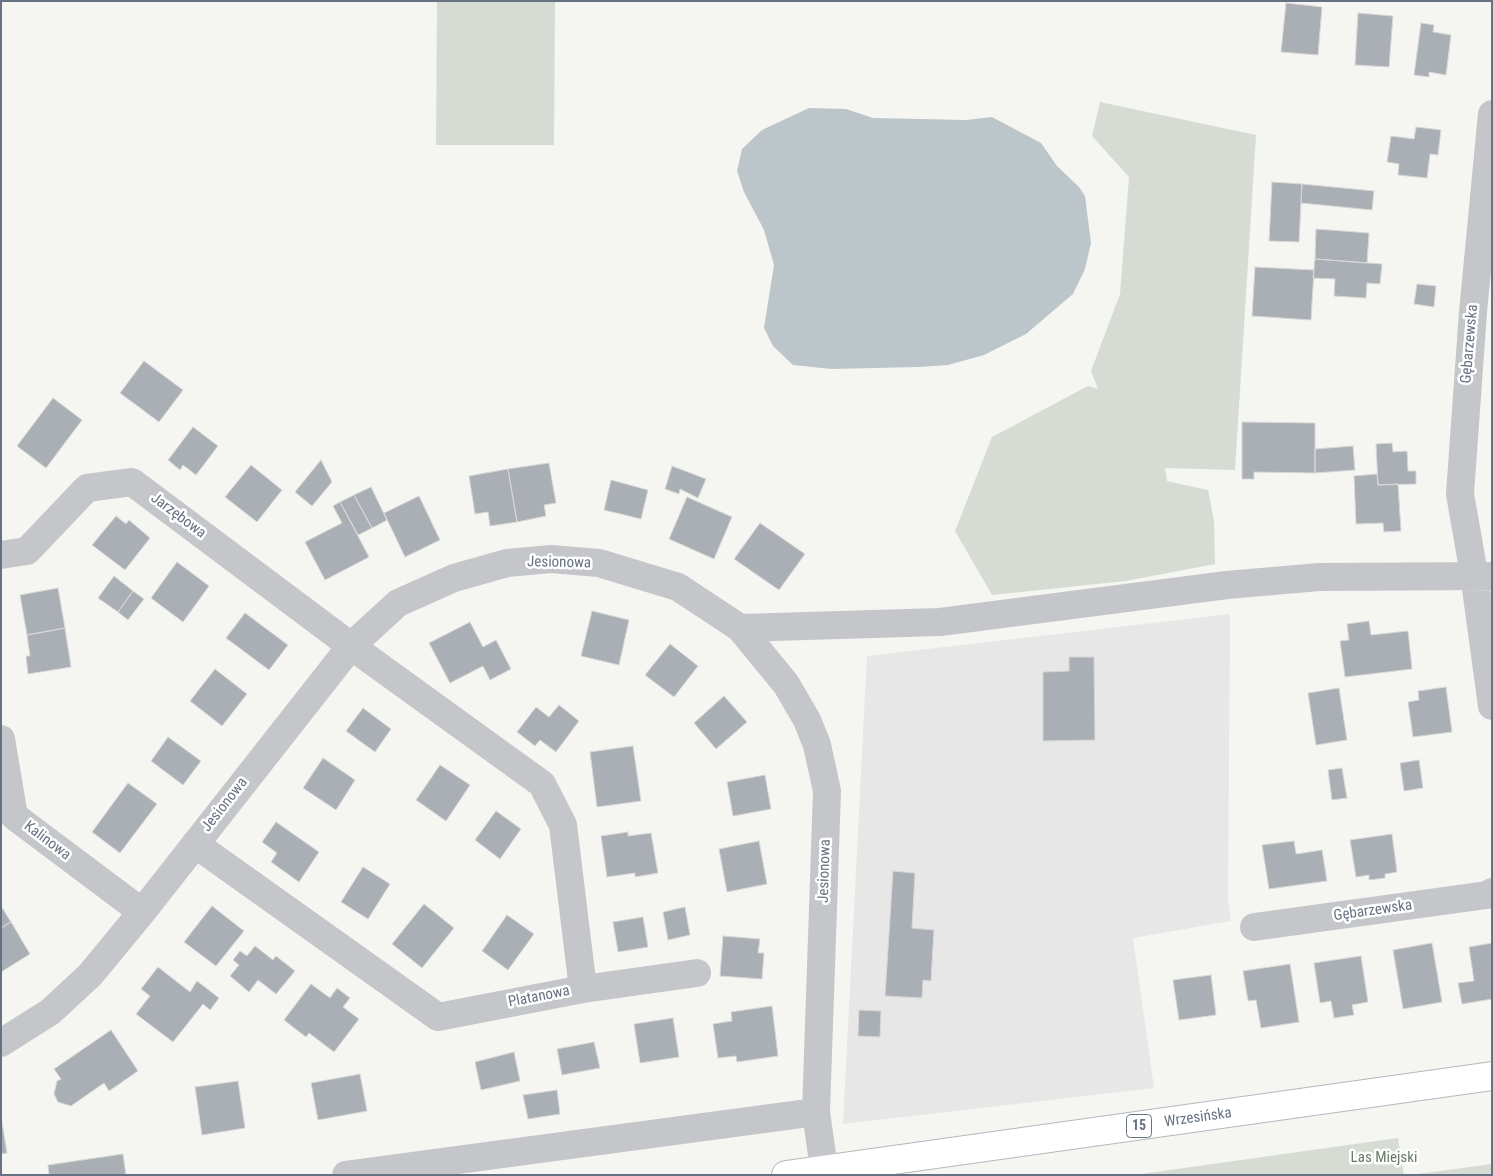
<!DOCTYPE html>
<html>
<head>
<meta charset="utf-8">
<style>
  body { margin:0 }
  #map { position:relative; width:1493px; height:1176px; overflow:hidden; background:#f5f6f2; font-family:"Roboto Condensed",sans-serif }
  canvas { display:block }
  .frame { position:absolute; inset:0; border:2px solid #667282; pointer-events:none }
</style>
</head>
<body>
<div id="map">
<canvas width="1493" height="1176"></canvas>
<div class="frame"></div>
</div>
<script>
const g = document.querySelector('canvas').getContext('2d');
g.lineJoin = 'round';
function fillPath(path, color) {
  g.fillStyle = color;
  g.fill(path, 'evenodd');
}
function toPath(rows) {
  const path = new Path2D();
  for (const r of rows) {
    path.moveTo(r[0], r[1]);
    for (let i = 2; i < r.length; i += 2) path.lineTo(r[i], r[i + 1]);
  }
  return path;
}
function stroke(path, color, width, dash) {
  g.strokeStyle = color;
  g.lineWidth = width;
  g.lineCap = dash ? 'butt' : 'round';
  g.setLineDash(dash || []);
  g.stroke(path);
}
function drawText(font, color, halo, rows, align = 'center') {
  g.font = font + ' "Roboto Condensed",sans-serif';
  g.lineWidth = 5;
  g.setLineDash([]);
  g.textBaseline = 'middle';
  g.strokeStyle = halo;
  g.fillStyle = color;
  for (const [text, x, y, turn = 0] of rows) {
    g.save();
    g.translate(x, y);
    g.rotate((+turn || 0) * Math.PI / 180);
    g.textAlign = isNaN(turn) ? turn : align;
    if (halo) g.strokeText(text, 0, 0);
    g.fillText(text, 0, 0);
    g.restore();
  }
}
const built = toPath([
  [1230,614,1228,899,1231,921,1133,938,1154,1088,843,1124,867,656]
]);
const green = toPath([
  [437,1,555,1,554,145,436,145],
  [1100,102,1256,135,1235,470,1165,468,1167,481,1208,490,1214,521,1215,564,1126,581,992,595,955,531,992,437,1088,386,1098,389,1091,371,1120,294,1129,177,1092,136],
  [1398,1138,1404,1175,1134,1175],
  [1492,1164,1492,1175,1410,1175]
]);
const water = toPath([
  [809,108,846,109,873,118,966,120,992,117,1041,143,1057,166,1079,187,1085,196,1091,243,1085,269,1073,294,1026,334,984,355,948,365,918,367,831,369,793,365,773,346,764,328,774,265,764,230,744,192,737,171,742,149,762,130]
]);
const building = toPath([
  [1286,3,1322,7,1318,55,1281,52,1286,3],
  [1358,13,1393,16,1389,67,1355,65,1358,13],
  [1421,23,1434,25,1433,32,1451,35,1446,75,1429,72,1429,77,1414,75,1421,23],
  [1416,127,1441,130,1438,155,1430,154,1427,178,1398,175,1399,164,1387,162,1391,136,1414,139,1416,127],
  [1272,182,1302,184,1299,242,1269,241,1272,182],
  [1302,184,1374,191,1372,210,1301,203,1302,184],
  [1316,229,1369,233,1367,263,1315,259,1316,229],
  [1315,259,1382,264,1380,284,1367,283,1366,298,1334,296,1335,279,1313,278,1315,259],
  [1255,267,1314,270,1311,320,1252,316,1255,267],
  [1417,284,1436,286,1434,307,1414,304,1417,284],
  [144,361,183,390,159,422,120,393,144,361],
  [53,398,82,420,46,468,17,446,53,398],
  [1242,422,1315,423,1315,473,1254,472,1254,479,1242,479,1242,422],
  [193,427,218,446,196,475,183,465,180,470,168,460,193,427],
  [1392,443,1393,452,1407,451,1408,471,1416,471,1416,484,1378,485,1376,444,1392,443],
  [1353,446,1355,470,1315,473,1315,449,1353,446],
  [321,460,332,482,312,506,295,492,321,460],
  [549,463,556,503,544,505,546,516,517,522,508,469,549,463],
  [251,465,282,490,257,522,225,497,251,465],
  [672,466,706,479,698,498,680,489,679,494,665,489,672,466],
  [508,469,517,522,490,526,488,512,475,514,469,476,508,469],
  [1377,474,1378,485,1398,484,1401,531,1384,532,1383,523,1356,524,1354,476,1377,474],
  [611,480,648,490,641,519,604,510,611,480],
  [371,487,387,520,372,528,354,495,371,487],
  [354,495,372,528,358,535,340,502,354,495],
  [419,496,440,540,405,557,384,513,419,496],
  [687,497,732,517,714,559,669,539,687,497],
  [340,502,369,557,325,580,305,542,342,523,333,506,340,502],
  [116,516,126,524,129,520,150,538,125,570,92,545,116,516],
  [760,523,805,554,779,590,734,559,760,523],
  [177,562,209,586,183,622,151,598,177,562],
  [114,576,133,591,118,612,98,598,114,576],
  [58,588,65,628,27,635,20,595,58,588],
  [133,591,144,599,128,620,118,612,133,591],
  [592,611,629,620,619,665,581,656,592,611],
  [245,613,288,645,269,670,226,638,245,613],
  [1369,621,1371,635,1408,631,1412,669,1345,677,1340,641,1349,640,1347,624,1369,621],
  [470,622,483,647,496,640,511,669,490,680,483,666,450,683,429,643,470,622],
  [65,628,71,667,28,674,26,656,30,656,27,635,65,628],
  [670,644,698,666,674,697,645,675,670,644],
  [1069,657,1094,657,1095,740,1043,741,1043,672,1069,671,1069,657],
  [215,669,247,694,222,726,190,701,215,669],
  [1446,687,1452,732,1413,737,1408,702,1419,700,1418,691,1446,687],
  [1339,688,1347,740,1316,745,1308,693,1339,688],
  [724,696,747,722,716,749,694,723,724,696],
  [559,705,579,721,556,752,540,740,535,746,517,732,536,707,549,717,559,705],
  [363,708,391,729,375,752,346,731,363,708],
  [168,737,201,761,183,785,151,761,168,737],
  [633,746,641,801,597,807,590,752,633,746],
  [323,758,355,780,336,810,303,788,323,758],
  [1419,760,1423,788,1404,791,1400,763,1419,760],
  [440,765,470,785,446,821,416,800,440,765],
  [1342,768,1347,798,1332,800,1328,770,1342,768],
  [765,775,771,809,733,816,727,782,765,775],
  [128,783,157,804,120,853,92,832,128,783],
  [496,811,521,829,500,859,475,840,496,811],
  [276,822,319,852,299,882,271,862,277,853,262,842,276,822],
  [628,832,628,836,651,833,658,873,635,877,635,873,607,877,601,836,628,832],
  [1392,834,1397,872,1385,874,1385,878,1369,880,1369,875,1356,877,1350,840,1392,834],
  [759,841,767,884,727,892,719,849,759,841],
  [1294,841,1296,854,1322,850,1327,881,1269,889,1262,845,1294,841],
  [363,867,390,884,368,919,341,902,363,867],
  [893,871,915,873,912,928,934,930,931,981,923,980,922,998,885,996,893,871],
  [424,904,454,928,422,968,392,944,424,904],
  [1,906,11,922,1,928,1,906],
  [212,906,244,931,216,966,184,942,212,906],
  [685,907,690,935,668,940,663,912,685,907],
  [507,915,534,934,508,970,482,951,507,915],
  [643,917,648,947,618,952,613,922,643,917],
  [11,922,30,954,1,972,1,928,11,922],
  [723,936,760,939,758,953,764,953,762,979,720,976,723,936],
  [1432,943,1442,1002,1403,1009,1393,950,1432,943],
  [1492,943,1492,999,1462,1004,1458,983,1474,981,1469,947,1492,943],
  [255,946,273,960,276,956,295,971,276,994,258,980,249,992,230,976,239,965,233,960,240,951,247,956,255,946],
  [1361,956,1368,1002,1352,1005,1354,1015,1334,1018,1331,1001,1320,1003,1314,963,1361,956],
  [1290,964,1299,1022,1261,1028,1256,1000,1248,1001,1243,971,1290,964],
  [158,967,190,992,197,981,219,998,210,1010,203,1004,173,1042,136,1014,150,996,141,989,158,967],
  [1211,975,1216,1015,1179,1020,1173,980,1211,975],
  [311,984,330,998,337,988,350,998,343,1007,359,1019,334,1052,309,1033,306,1037,284,1020,311,984],
  [772,1006,778,1056,737,1062,736,1056,718,1058,713,1024,732,1021,731,1012,772,1006],
  [859,1010,881,1011,880,1037,858,1036,859,1010],
  [673,1018,679,1057,640,1063,634,1024,673,1018],
  [111,1030,138,1071,109,1091,104,1083,71,1106,58,1102,54,1094,57,1081,61,1079,54,1069,111,1030],
  [594,1042,600,1068,562,1075,557,1049,594,1042],
  [514,1052,520,1081,481,1090,475,1062,514,1052],
  [360,1074,367,1111,318,1120,311,1083,360,1074],
  [238,1081,245,1128,202,1135,195,1087,238,1081],
  [557,1090,560,1114,528,1119,523,1095,557,1090],
  [1,1116,7,1153,1,1154,1,1116],
  [123,1154,126,1175,49,1175,48,1165,123,1154]
]);
const street = toPath([
  [1492,114,1473,312,1460,494,1474,574,1492,706],
  [1,555,27,551,87,488,132,482,351,646,542,784,563,825,583,989,438,1017,195,844],
  [740,628,940,622,1227,585,1319,577,1492,576],
  [1,739,14,816,142,912],
  [1254,927,1487,895,1492,892],
  [583,989,697,973],
  [1,1043,50,1012,90,975,142,912,351,646,398,603,454,578,507,563,551,559,599,563,678,587,740,628,786,684,807,720,817,745,827,791,816,1112,824,1169],
  [346,1175,816,1112]
]);
const primary = toPath([
  [786,1175,1492,1076]
]);
const shields = [
  [1139,1126,25]
];
const shieldNames = [
  ["15",1139,1126]
];
const streetNames = [
  ["Gębarzewska",1470,344,-85],
  ["Jarzębowa",178,516,37],
  ["Jesionowa",559,563,1],
  ["Jesionowa",225,805,-52],
  ["Kalinowa",47,841,37],
  ["Jesionowa",825,871,-88],
  ["Gębarzewska",1373,911,-8],
  ["Platanowa",539,997,-11],
  ["Wrzesińska",1198,1118,-8]
];
const parkNames = [
  ["Las Miejski",1384,1158]
];
fillPath(built, '#e6e7e6');
fillPath(green, '#d6dcd3');
fillPath(water, '#bcc5ca');
fillPath(building, '#aaafb6');
stroke(building, '#d7d7d5', 1);
stroke(primary, '#b4b8bc', 30);
stroke(street, '#c4c6ca', 28);
stroke(primary, '#fff', 28);
for (const [x, y, w] of shields) {
  const box = new Path2D();
  box.roundRect(x - w / 2, y - 11.5, w, 23, 4);
  g.fillStyle = '#fff';
  g.fill(box);
  stroke(box, '#667282', 1);
}
drawText('bold 14px', '#667282', null, shieldNames);
drawText('15px', '#667282', '#fff', streetNames);
drawText('15px', '#667a64', '#fff', parkNames);
</script>
</body>
</html>
